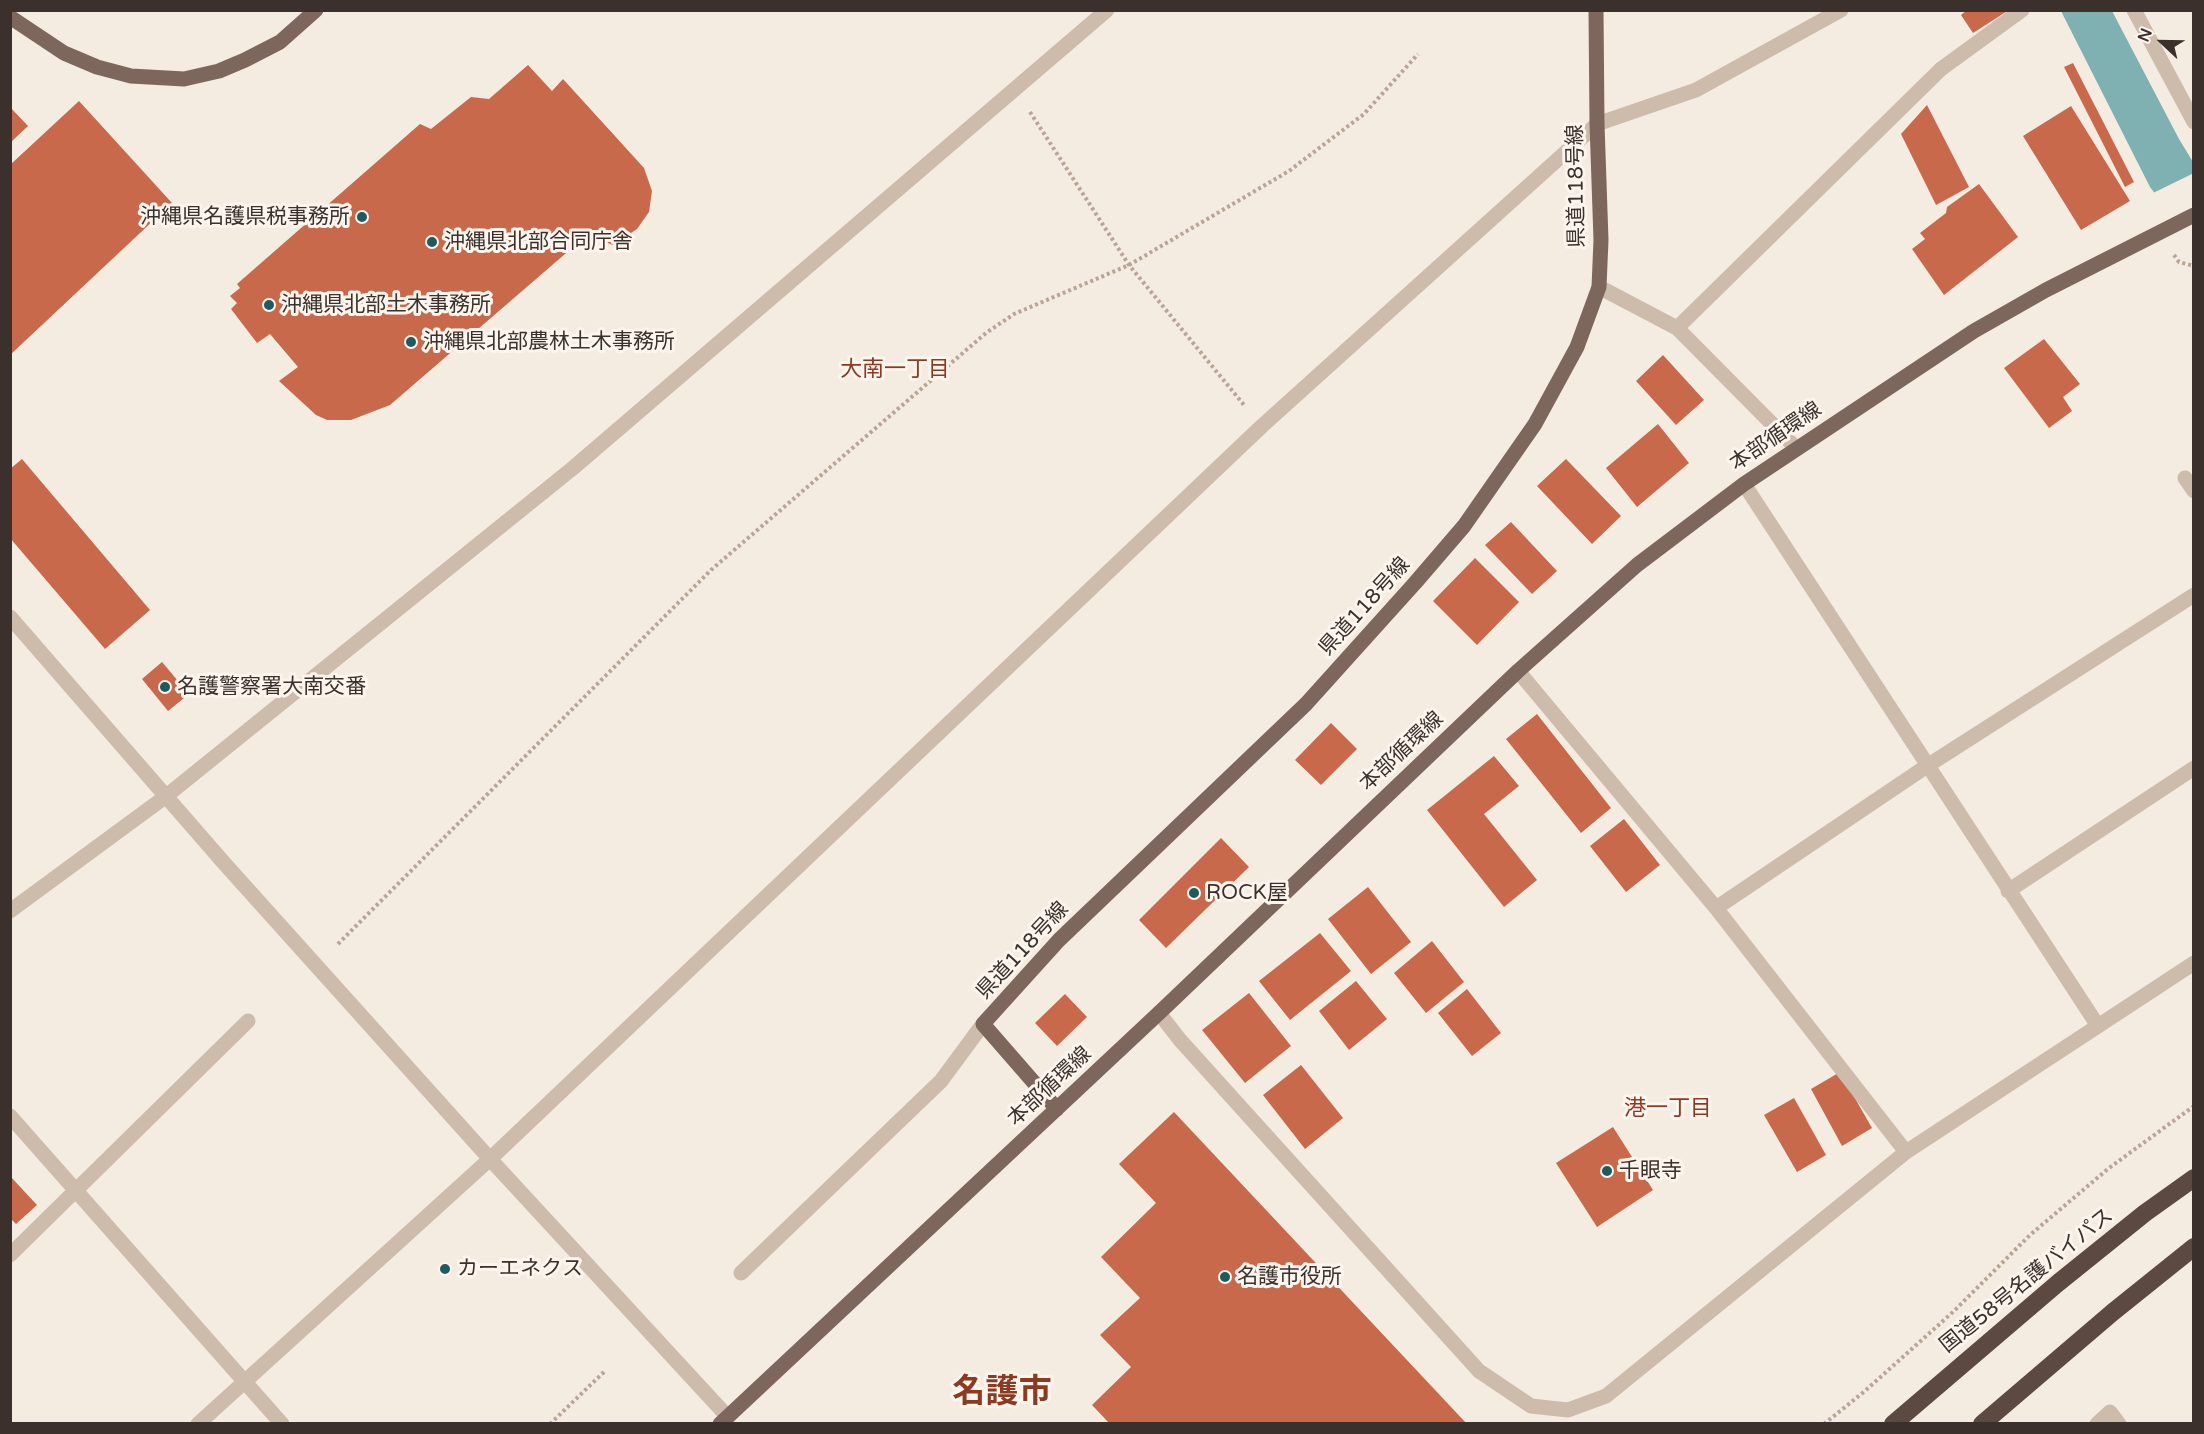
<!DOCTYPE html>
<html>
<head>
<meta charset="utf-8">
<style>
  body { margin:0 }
  #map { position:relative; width:2204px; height:1434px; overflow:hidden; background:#f4ebe1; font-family:"Varela Round",sans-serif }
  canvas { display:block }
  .frame { position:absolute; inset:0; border:12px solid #3b302b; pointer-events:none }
  .north { position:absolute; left:2132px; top:12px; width:60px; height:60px; -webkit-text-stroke:4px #fbf5ee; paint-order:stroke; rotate:292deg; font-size:16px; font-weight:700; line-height:24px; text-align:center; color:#3b302b }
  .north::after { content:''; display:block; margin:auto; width:21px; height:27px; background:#3b302b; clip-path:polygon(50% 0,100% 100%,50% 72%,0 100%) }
</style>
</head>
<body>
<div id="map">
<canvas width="2204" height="1434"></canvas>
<div class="frame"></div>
<div class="north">N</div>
</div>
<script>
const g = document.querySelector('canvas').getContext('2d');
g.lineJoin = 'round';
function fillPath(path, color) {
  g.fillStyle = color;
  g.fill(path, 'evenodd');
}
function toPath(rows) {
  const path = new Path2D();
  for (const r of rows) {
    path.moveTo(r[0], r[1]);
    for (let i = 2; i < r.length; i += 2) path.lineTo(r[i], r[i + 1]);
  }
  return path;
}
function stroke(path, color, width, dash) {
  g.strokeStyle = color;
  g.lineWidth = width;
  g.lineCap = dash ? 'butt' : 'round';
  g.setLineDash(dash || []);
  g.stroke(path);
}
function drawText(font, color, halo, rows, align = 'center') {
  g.font = font + ' "Varela Round","Noto Sans JP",sans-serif';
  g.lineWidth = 6;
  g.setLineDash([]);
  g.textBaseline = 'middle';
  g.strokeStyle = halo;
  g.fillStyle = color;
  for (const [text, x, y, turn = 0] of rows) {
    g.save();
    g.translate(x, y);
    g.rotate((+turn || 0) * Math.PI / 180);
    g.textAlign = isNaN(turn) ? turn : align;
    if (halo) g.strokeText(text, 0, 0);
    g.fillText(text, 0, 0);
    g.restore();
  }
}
const water = toPath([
  [2061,11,2112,11,2179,139,2193,162,2193,244,2150,187]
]);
const pier = toPath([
  [2194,173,2193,247,2151,194]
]);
const building = toPath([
  [1967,10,2009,10,1973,33,1961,15],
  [2073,63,2134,182,2125,187,2064,67],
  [528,65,552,91,563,79,644,168,652,191,649,212,637,229,613,245,587,235,390,405,351,420,327,420,316,415,279,381,298,367,270,334,257,343,231,309,237,303,230,296,240,288,237,284,420,124,431,129,471,97,489,99],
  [79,101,172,203,10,355,10,165],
  [1927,105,1969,187,1936,205,1901,134],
  [2071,106,2130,201,2081,230,2023,136],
  [10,107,28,126,10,143],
  [1979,184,2018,237,1944,295,1912,249,1925,239,1920,233,1946,213,1947,207],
  [2044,339,2080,384,2063,397,2072,411,2049,428,2004,368],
  [1663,355,1704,400,1676,425,1636,381],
  [1658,424,1689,463,1637,507,1606,468],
  [22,459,150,610,105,649,10,538,10,469],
  [1566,459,1621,516,1592,544,1537,486],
  [1511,522,1557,571,1532,594,1485,545],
  [1475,558,1519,602,1477,645,1433,601],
  [162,662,189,694,168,711,142,679],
  [1537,714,1611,808,1581,833,1506,739],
  [1331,723,1357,749,1321,785,1295,760],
  [1494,756,1519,786,1484,814,1537,880,1504,907,1427,810],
  [1624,819,1660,865,1626,892,1590,846],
  [1221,838,1249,867,1166,948,1139,920],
  [1368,887,1411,942,1371,974,1328,919],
  [1320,933,1351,971,1290,1020,1259,981],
  [1432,941,1464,982,1426,1013,1394,973],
  [1356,981,1387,1019,1349,1050,1319,1011],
  [1467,989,1501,1033,1472,1056,1438,1013],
  [1249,993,1291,1046,1245,1083,1202,1030],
  [1065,994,1087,1017,1057,1046,1035,1023],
  [1301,1065,1343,1118,1305,1149,1263,1095],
  [1840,1072,1872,1128,1842,1146,1811,1089],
  [1794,1098,1826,1155,1797,1172,1764,1115],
  [1174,1112,1467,1424,1110,1424,1092,1405,1131,1367,1100,1335,1140,1298,1101,1257,1156,1203,1119,1164],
  [1613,1127,1653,1190,1597,1227,1556,1163],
  [10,1176,37,1205,16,1224,10,1218]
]);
const path = toPath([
  [1030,112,1129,265,1244,405],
  [2174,255,2179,262,2194,266],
  [338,944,711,570,986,333,1014,314,1129,265,1289,171,1364,114,1418,54],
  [550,1424,606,1370],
  [1824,1424,1865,1391,1954,1311,2030,1235,2109,1168,2194,1106]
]);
const minor = toPath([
  [2134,10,2194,122],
  [1599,287,1677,328,1796,448],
  [1677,328,1941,69,2022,10],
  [2185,478,2194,491],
  [1744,484,2098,1026],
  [10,617,224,863,490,1159,727,1416],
  [1518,671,1716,908,1906,1152],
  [2008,891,2194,768],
  [1716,908,1927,766,2194,595],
  [10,911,165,797,573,468,1107,10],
  [1159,1013,1180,1040,1479,1371,1531,1406,1568,1410,1606,1396,1906,1152,2194,963],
  [10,1116,282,1424],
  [10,1255,248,1021],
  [741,1273,941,1081,983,1024],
  [198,1424,490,1159,1262,426,1597,124,1696,90,1841,10],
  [2097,1424,2110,1412,2119,1424]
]);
const major = toPath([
  [10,17,64,53,97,67,131,76,184,79,219,71,245,60,280,42,316,10],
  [1057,1109,983,1024,1059,940,1306,704,1415,583,1464,526,1535,424,1577,347,1599,287,1601,240,1597,124,1596,10],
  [720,1424,1159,1013,1518,671,1637,565,1744,484,1974,331,2046,290,2194,215]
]);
const highway = toPath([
  [1893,1424,2058,1283,2145,1213,2194,1178],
  [1982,1424,2113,1312,2194,1247]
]);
const markers = [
  [362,217,6,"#1f5a5e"],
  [432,242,6,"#1f5a5e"],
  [269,305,6,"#1f5a5e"],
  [411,342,6,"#1f5a5e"],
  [165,687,6,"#1f5a5e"],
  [1194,893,6,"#1f5a5e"],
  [1607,1171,6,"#1f5a5e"],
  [445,1269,6,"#1f5a5e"],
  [1225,1277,6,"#1f5a5e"]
];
const streetNames = [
  ["県道118号線",1577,186,-91],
  ["本部循環線",1776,437,-34],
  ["県道118号線",1365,607,-48],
  ["本部循環線",1402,752,-43],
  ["県道118号線",1023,951,-47],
  ["本部循環線",1050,1087,-43],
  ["国道58号名護バイパス",2027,1281,-39]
];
const poiNames = [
  ["沖縄県名護県税事務所",350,217,"right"],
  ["沖縄県北部合同庁舎",444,242],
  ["沖縄県北部土木事務所",281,305],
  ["沖縄県北部農林土木事務所",423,342],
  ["名護警察署大南交番",177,687],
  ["ROCK屋",1206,893],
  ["千眼寺",1619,1171],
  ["カーエネクス",457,1269],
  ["名護市役所",1237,1277]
];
const neighbourhoodNames = [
  ["大南一丁目",895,370],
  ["港一丁目",1668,1109]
];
const townNames = [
  ["名護市",1002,1393]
];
fillPath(water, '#7fb0b2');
fillPath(pier, '#f4ebe1');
fillPath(building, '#c8694b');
stroke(path, '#b9a596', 4, [3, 3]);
stroke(minor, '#cdbbac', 15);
stroke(major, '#7d675c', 15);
stroke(highway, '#5c4a42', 18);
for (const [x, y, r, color] of markers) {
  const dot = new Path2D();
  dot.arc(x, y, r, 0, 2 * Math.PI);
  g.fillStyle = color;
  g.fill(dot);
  stroke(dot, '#fbf5ee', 2);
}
drawText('21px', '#3b302b', '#fbf5ee', streetNames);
drawText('21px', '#3b302b', '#fbf5ee', poiNames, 'left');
drawText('22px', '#8c3b22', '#fbf5ee', neighbourhoodNames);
drawText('bold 33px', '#8c3b22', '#fbf5ee', townNames);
</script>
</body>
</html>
